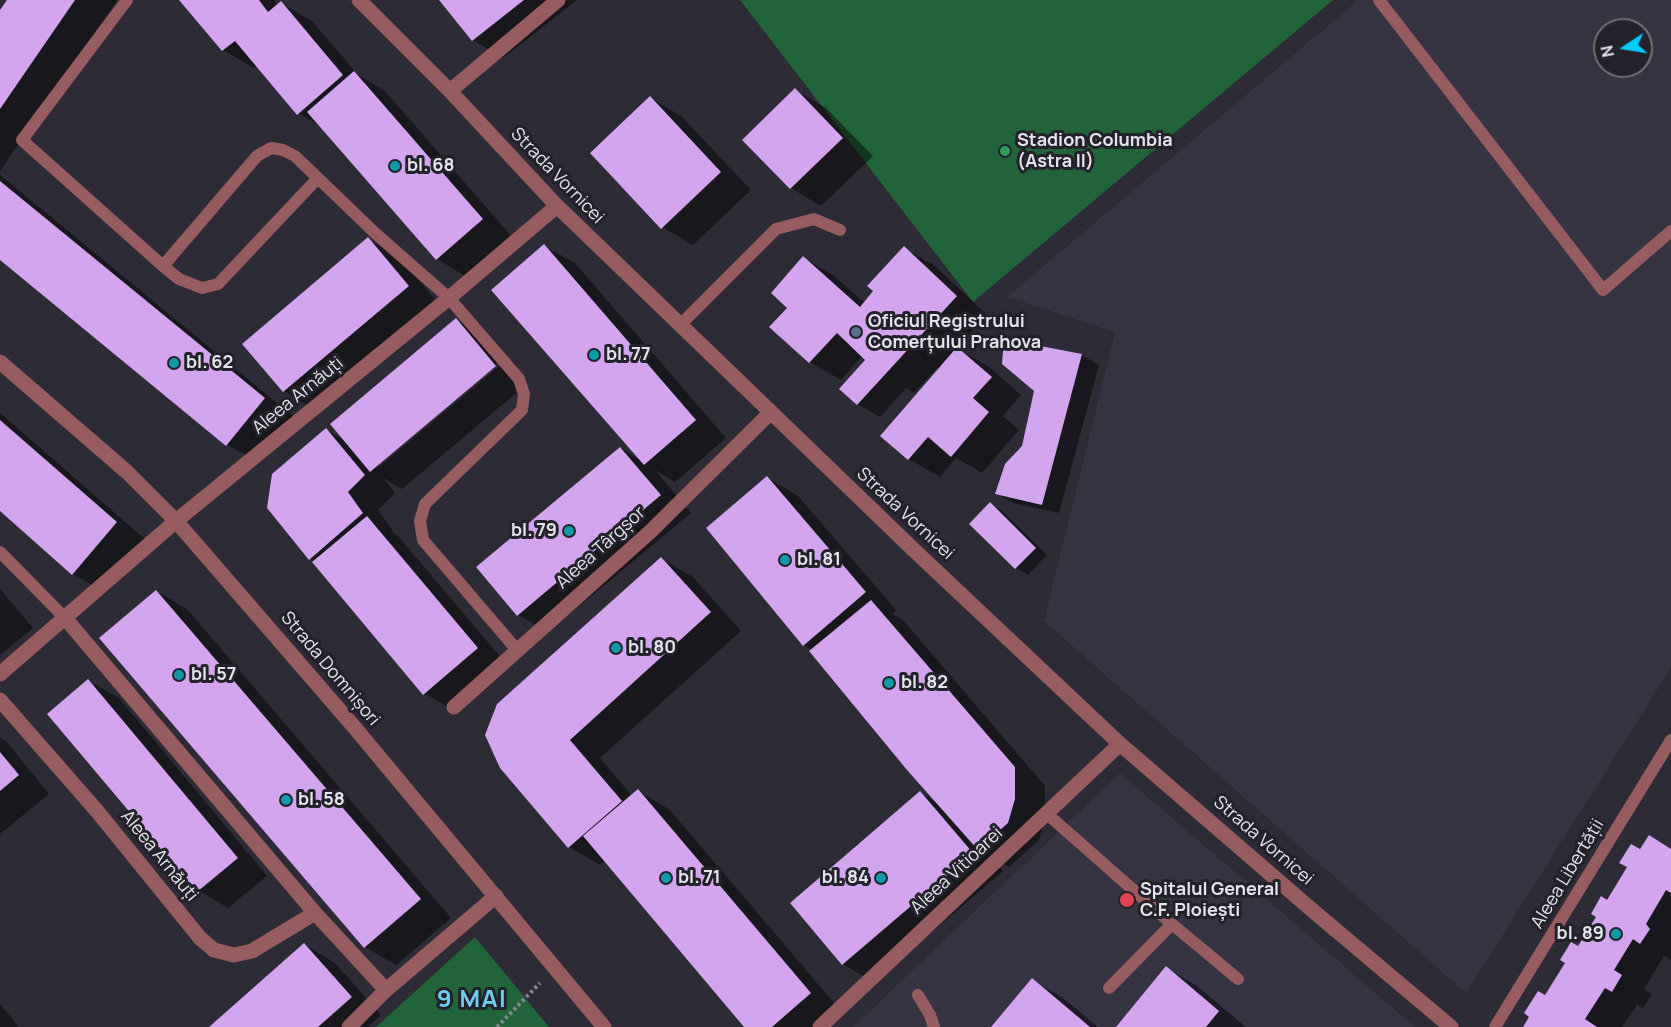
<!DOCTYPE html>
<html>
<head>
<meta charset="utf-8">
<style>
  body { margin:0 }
  #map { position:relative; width:1671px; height:1027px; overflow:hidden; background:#2d2b35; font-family:Manrope,sans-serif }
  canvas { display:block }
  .north { position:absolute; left:1593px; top:18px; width:60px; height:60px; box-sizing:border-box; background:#23222b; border:2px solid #717078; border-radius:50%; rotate:258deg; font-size:16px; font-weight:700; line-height:24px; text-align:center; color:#e5e4eb }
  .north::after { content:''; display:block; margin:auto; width:21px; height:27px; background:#01cbf9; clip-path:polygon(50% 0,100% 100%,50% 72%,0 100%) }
</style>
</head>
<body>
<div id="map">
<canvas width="1671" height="1027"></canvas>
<div class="north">N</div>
</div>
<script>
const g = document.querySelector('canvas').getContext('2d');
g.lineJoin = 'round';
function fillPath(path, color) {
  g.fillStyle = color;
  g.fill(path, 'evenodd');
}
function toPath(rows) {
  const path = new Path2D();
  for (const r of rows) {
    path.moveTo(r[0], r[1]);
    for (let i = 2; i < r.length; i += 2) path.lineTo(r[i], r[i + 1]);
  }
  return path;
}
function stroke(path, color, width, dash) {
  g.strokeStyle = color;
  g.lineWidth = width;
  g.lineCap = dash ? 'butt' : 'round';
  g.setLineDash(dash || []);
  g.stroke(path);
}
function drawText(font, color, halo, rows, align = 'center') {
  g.font = font + ' Manrope,sans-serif';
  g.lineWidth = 6;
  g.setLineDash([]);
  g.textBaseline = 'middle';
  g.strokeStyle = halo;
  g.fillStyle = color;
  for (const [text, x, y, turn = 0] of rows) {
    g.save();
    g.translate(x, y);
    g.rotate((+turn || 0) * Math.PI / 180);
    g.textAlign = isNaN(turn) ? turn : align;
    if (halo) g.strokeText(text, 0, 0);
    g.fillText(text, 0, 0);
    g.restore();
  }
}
const built = toPath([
  [1355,0,1671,0,1671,668,1466,993,1044,621,1115,332,1007,297,1356,2],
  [1605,30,1641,30,1641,66,1605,66],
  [1120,773,1415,1027,853,1027]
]);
const green = toPath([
  [740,0,1333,0,973,302],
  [475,937,549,1027,376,1027]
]);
const shadow = toPath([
  [9,0,117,0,0,171,0,14],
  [181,0,274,0,278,6,281,3,312,21,358,75,385,91,512,237,467,277,437,259,322,127,298,113,257,65,254,68,223,50],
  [441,0,577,0,503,58,473,40],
  [795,90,826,108,873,156,821,206,791,188],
  [650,98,681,116,751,190,693,245,662,227],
  [0,175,294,417,258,462,227,445,0,258],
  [368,239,399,257,439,304,314,409,284,391],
  [544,246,575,263,726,438,675,482,655,470,691,513,548,632,518,615,621,448,640,460],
  [904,248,935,266,987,315,956,348,988,366,1021,395,1003,416,1019,430,982,473,956,458,940,477,909,459,882,436,939,370,937,368,914,393,906,388,880,417,857,404,873,366,863,355,841,380,810,362,771,327,789,307,804,258,834,276,865,303],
  [456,320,487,338,526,385,402,489,383,478,395,493,378,510,393,531,391,532,398,536,508,666,455,711,424,693,315,562,309,558,326,430,346,441],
  [501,360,503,363,380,466,378,464],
  [1082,355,1099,365,1059,513,1013,503,996,493],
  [0,413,147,541,103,591,72,574,0,510],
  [768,478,798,496,896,610,892,614,902,619,1045,786,1045,817,1039,840,1009,867,990,856,1003,871,874,982,843,964,792,903,921,793,936,802,813,650,804,645],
  [990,504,1001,510,1047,555,1028,575,1016,568,971,524],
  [661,559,692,576,741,631,600,758,632,796,638,791,669,809,841,1011,823,1027,746,1027,605,860,600,865,569,847,501,767],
  [0,589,33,628,0,655],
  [156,591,187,609,451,918,396,965,365,947,101,639],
  [89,681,119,698,267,876,228,908,198,890],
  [0,738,6,741,49,794,0,834],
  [1671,850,1671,960,1664,956,1644,989,1652,994,1643,1008,1637,1005,1622,1027,1524,1027,1579,948,1641,851],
  [305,945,335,963,381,1015,368,1027,211,1027],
  [1166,968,1197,986,1246,1027,1118,1027],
  [1032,980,1063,998,1098,1027,993,1027],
  [0,1004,14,1021,18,1027,0,1027]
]);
const building = toPath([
  [7,0,75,0,0,109,0,10],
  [179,0,259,0,268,12,281,1,343,75,297,115,235,41,222,51],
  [439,0,524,0,472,41],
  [354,71,483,219,436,260,307,112],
  [795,88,843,138,790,189,742,140],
  [650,96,721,172,661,229,590,153],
  [0,181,265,398,226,446,0,260],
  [368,237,409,286,283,392,242,344],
  [544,244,696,420,644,465,491,290],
  [904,246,957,296,857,405,839,389,865,360,837,333,809,363,769,327,787,308,771,293,803,256,860,307,873,291,867,286],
  [456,318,496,366,370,472,330,424],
  [1004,339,1082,354,1042,505,995,494,1005,464,1022,446,1034,391,1002,364],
  [957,347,992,377,973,398,989,412,951,457,928,437,908,460,880,436],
  [0,420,117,522,72,575,0,511],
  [326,428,365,475,348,492,363,513,309,560,267,508,272,474],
  [620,447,661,495,517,616,476,567],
  [767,476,866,592,803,646,706,528],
  [990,502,1036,548,1015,569,969,524],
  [367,516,478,648,423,695,312,562],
  [661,557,711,612,570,740,622,801,568,848,500,768,485,735,497,704],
  [156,590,421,899,364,948,99,638],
  [871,600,1015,767,1015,799,1008,823,978,850,907,770,809,651],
  [88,679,238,858,197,892,47,714],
  [0,752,19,775,0,791],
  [638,789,811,993,772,1027,744,1027,583,836],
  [920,791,973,853,842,965,790,903],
  [1649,835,1671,849,1671,893,1666,890,1646,924,1650,929,1640,944,1633,939,1614,970,1622,975,1612,992,1605,988,1585,1019,1597,1027,1523,1027,1529,1017,1524,1013,1538,991,1545,995,1565,963,1560,960,1571,942,1578,946,1596,917,1591,914,1601,896,1607,900,1627,867,1619,863,1631,844,1640,849],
  [304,943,352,997,318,1027,209,1027],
  [1166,966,1219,1011,1206,1027,1116,1027],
  [1032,978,1090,1027,991,1027]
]);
const path = toPath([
  [497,1027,540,983]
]);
const service = toPath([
  [127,0,22,140,163,266,179,279,202,288,218,284,318,178],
  [1379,0,1603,290,1671,231],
  [163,266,257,156,271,148,283,150,295,156,375,233,449,298,519,379,524,394,522,410,425,504,420,521,423,540,517,650],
  [680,325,776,229,814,219,840,230],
  [0,552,65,618],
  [1046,813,1172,924,1238,979],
  [1109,988,1172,924],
  [918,995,930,1015,934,1027],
  [1495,1027,1671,740]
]);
const minor = toPath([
  [359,0,450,91,557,206,916,552,1120,744,1312,910,1451,1027],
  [450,91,558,0],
  [65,618,315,913,386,990],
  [0,674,176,521,449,298,557,206],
  [0,700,97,811,200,938,214,950,234,955,252,951,315,913],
  [454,707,651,531,770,413],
  [349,1027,386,990,496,896],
  [820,1027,1120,744]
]);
const tertiary = toPath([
  [0,362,127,472,176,521,355,728,604,1027]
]);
const markers = [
  [1005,151,6,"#2e9e5b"],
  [395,166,6,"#0f9aa8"],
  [856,332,6,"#5c6f8a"],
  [594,355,6,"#0f9aa8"],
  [174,363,6,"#0f9aa8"],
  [569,531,6,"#0f9aa8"],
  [785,560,6,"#0f9aa8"],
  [616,648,6,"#0f9aa8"],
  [179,675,6,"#0f9aa8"],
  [889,683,6,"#0f9aa8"],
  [286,800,6,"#0f9aa8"],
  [666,878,6,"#0f9aa8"],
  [881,878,6,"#0f9aa8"],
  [1127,900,8,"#e0444e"],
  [1616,934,6,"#0f9aa8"]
];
const poiNames = [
  ["Stadion Columbia",1017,141],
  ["(Astra II)",1017,162],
  ["bl. 68",407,166],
  ["Oficiul Registrului",868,322],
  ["Comerțului Prahova",868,343],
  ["bl. 77",606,355],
  ["bl. 62",186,363],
  ["bl. 79",557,531,"right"],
  ["bl. 81",797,560],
  ["bl. 80",628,648],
  ["bl. 57",191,675],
  ["bl. 82",901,683],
  ["bl. 58",298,800],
  ["bl. 71",678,878],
  ["bl. 84",869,878,"right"],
  ["Spitalul General",1140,890],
  ["C.F. Ploiești",1140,911],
  ["bl. 89",1604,934,"right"]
];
const streetNames = [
  ["Strada Vornicei",557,176,46],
  ["Aleea Arnăuți",298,396,-39],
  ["Strada Vornicei",905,514,43],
  ["Aleea Târgșor",601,548,-42],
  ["Strada Domnișori",330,669,50],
  ["Strada Vornicei",1263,841,41],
  ["Aleea Arnăuți",159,856,51],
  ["Aleea Vitioarei",957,871,-43],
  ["Aleea Libertății",1568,874,-59]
];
const districtNames = [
  ["9 MAI",472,1000]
];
fillPath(built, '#363343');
fillPath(green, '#226439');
fillPath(shadow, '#0007');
fillPath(building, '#d3a5ef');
stroke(path, '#898890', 4, [3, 3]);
stroke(service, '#975c5f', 12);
stroke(minor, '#975c5f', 15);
stroke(tertiary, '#975c5f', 15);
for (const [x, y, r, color] of markers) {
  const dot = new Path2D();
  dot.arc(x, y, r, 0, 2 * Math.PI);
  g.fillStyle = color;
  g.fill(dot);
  stroke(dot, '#23222b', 2);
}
drawText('bold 18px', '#e5e4eb', '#23222b', poiNames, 'left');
drawText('18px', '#e5e4eb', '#23222b', streetNames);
g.letterSpacing = '1.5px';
drawText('bold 24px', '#70ceee', '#23222b', districtNames);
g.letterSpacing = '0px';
</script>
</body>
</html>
